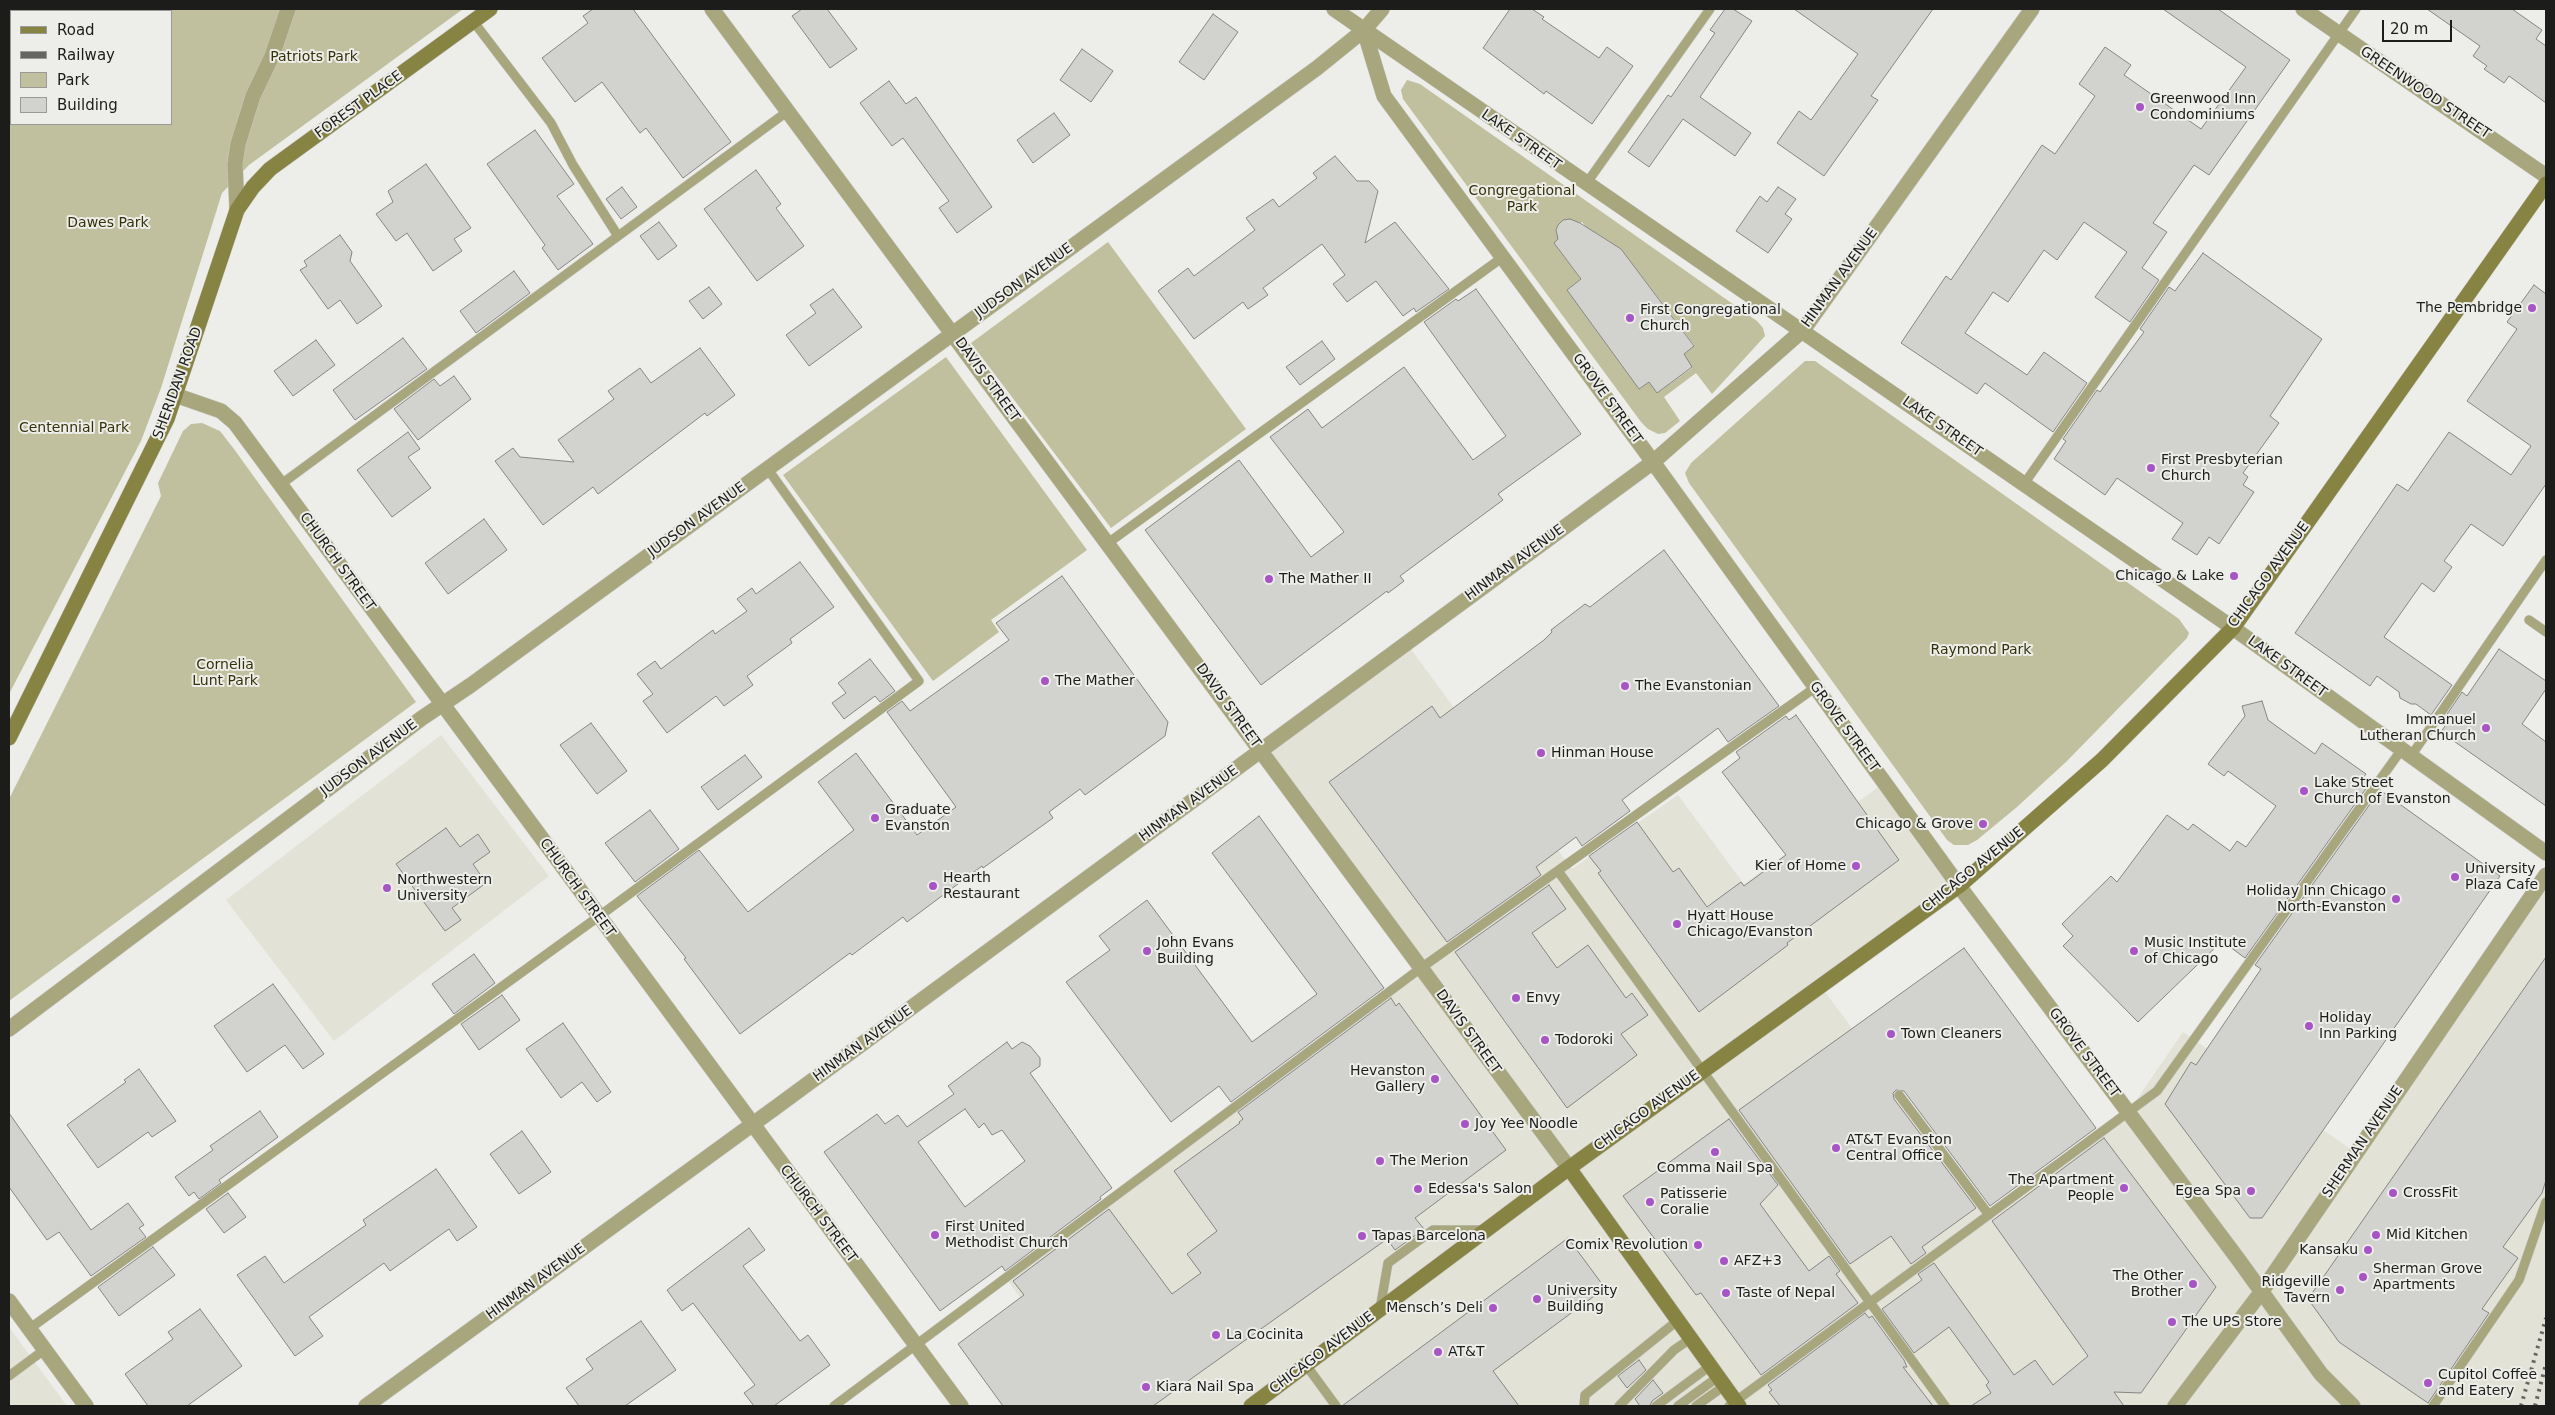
<!DOCTYPE html>
<html>
<head>
<meta charset="utf-8">
<style>
  body { margin:0 }
  #map { position:relative; width:2555px; height:1415px; overflow:hidden; background:#edede9; font-family:"DejaVu Sans",sans-serif }
  canvas { display:block }
  .frame { position:absolute; inset:0; border:10px solid #1c1c1a; pointer-events:none }
  .legend { position:absolute; left:10px; top:10px; width:162px; height:115px; box-sizing:border-box; background:#edede9; border:1px solid #999996; margin:0; padding:6px 9px; list-style:none; font-size:15px; color:#1c1c1a }
  .legend li { display:flex; align-items:center; gap:10px; height:25px }
  .legend b { width:25px; border:1px solid #999996 }
  .scale { position:absolute; left:2382px; top:20px; width:70px; height:22px; box-sizing:border-box; border:2px solid #1c1c1a; border-top:0; padding-left:6px; font-size:15px; line-height:18px; white-space:nowrap; color:#1c1c1a; -webkit-text-stroke:4px #edede9; paint-order:stroke }
</style>
</head>
<body>
<div id="map">
<canvas width="2555" height="1415"></canvas>
<div class="frame"></div>
<ul class="legend">
<li><b style="height:6px;background:#878343"></b>Road</li>
<li><b style="height:6px;background:#656563"></b>Railway</li>
<li><b style="height:14px;background:#c1c09e"></b>Park</li>
<li><b style="height:14px;background:#d2d2ce"></b>Building</li>
</ul>
<div class="scale">20 m</div>
</div>
<script>
const g = document.querySelector('canvas').getContext('2d');
g.lineJoin = 'round';
function fillPath(path, color) {
  g.fillStyle = color;
  g.fill(path, 'evenodd');
}
function toPath(rows) {
  const path = new Path2D();
  for (const r of rows) {
    path.moveTo(r[0], r[1]);
    for (let i = 2; i < r.length; i += 2) path.lineTo(r[i], r[i + 1]);
  }
  return path;
}
function stroke(path, color, width, dash) {
  g.strokeStyle = color;
  g.lineWidth = width;
  g.lineCap = dash ? 'butt' : 'round';
  g.setLineDash(dash || []);
  g.stroke(path);
}
function drawText(font, color, halo, rows, align = 'center') {
  g.font = font + ' "DejaVu Sans",sans-serif';
  g.lineWidth = 4;
  g.setLineDash([]);
  g.textBaseline = 'middle';
  g.strokeStyle = halo;
  g.fillStyle = color;
  for (const [text, x, y, turn = 0] of rows) {
    g.save();
    g.translate(x, y);
    g.rotate((+turn || 0) * Math.PI / 180);
    g.textAlign = isNaN(turn) ? turn : align;
    if (halo) g.strokeText(text, 0, 0);
    g.fillText(text, 0, 0);
    g.restore();
  }
}
const built = toPath([
  [1405,641,1572,869,1678,795,1744,884,1880,786,1954,886,1819,984,1992,1215,2124,1118,2183,1032,2359,1155,2546,881,2546,1406,1101,1406,1008,1281,1427,970,1263,745],
  [441,735,549,876,334,1041,226,900],
  [9,1327,67,1406,9,1406]
]);
const green = toPath([
  [9,9,463,9,249,165,222,193,161,388,141,441,9,694],
  [11,11,171,11,171,124,11,124],
  [1407,80,1420,84,1757,321,1763,328,1765,336,1712,394,1696,373,1664,397,1680,421,1665,433,1658,434,1648,429,1641,422,1403,99,1401,90],
  [1570,219,1578,224,1582,222,1593,236,1596,233,1621,249,1694,345,1684,354,1692,368,1657,393,1649,382,1639,389,1567,290,1581,279,1554,243,1559,238,1556,230,1558,225,1563,220],
  [1108,242,1246,429,1111,528,971,343],
  [946,357,1087,550,991,620,999,632,933,681,783,475],
  [1805,361,1815,361,2179,619,2189,633,2187,638,2067,761,2017,807,1977,840,1968,845,1954,845,1947,840,1689,483,1685,473,1691,463],
  [202,423,220,431,234,449,416,702,9,1001,9,799,161,496,158,483,183,431,191,424]
]);
const building = toPath([
  [593,9,633,9,731,142,683,178,646,128,640,133,602,82,575,102,542,58,588,23,583,16,593,9],
  [802,9,827,9,857,49,830,68,792,16,802,9],
  [1510,9,1532,9,1544,17,1542,19,1599,58,1607,47,1633,66,1592,124,1546,91,1544,94,1483,48,1510,9],
  [1725,9,1733,9,1752,21,1700,97,1751,133,1735,156,1683,119,1649,167,1628,152,1668,95,1671,97,1715,33,1710,30,1725,9],
  [1794,9,1933,9,1871,96,1878,100,1824,176,1777,143,1799,111,1811,120,1858,54,1794,9],
  [2163,9,2218,9,2290,60,2209,175,2194,165,2153,223,2167,232,2142,268,2159,280,2130,322,2095,297,2127,252,2084,222,2057,260,2044,250,2008,302,1993,292,1965,333,2027,375,2044,352,2087,383,2053,432,1985,383,1977,394,1901,343,1946,276,1951,280,2042,145,2055,154,2095,96,2079,84,2105,47,2131,65,2124,75,2201,129,2246,67,2163,9],
  [2427,9,2512,9,2542,30,2536,39,2546,46,2546,103,2509,76,2504,83,2484,69,2487,66,2473,56,2480,46,2427,9],
  [1213,14,1238,32,1204,80,1179,62,1213,14],
  [1082,49,1113,71,1091,102,1060,80,1082,49],
  [889,81,906,104,916,97,992,207,957,233,939,208,949,201,903,138,892,146,860,103,889,81],
  [1054,113,1070,135,1033,163,1017,140,1054,113],
  [535,130,574,184,557,196,593,244,558,270,542,248,545,245,487,164,535,130],
  [1335,156,1357,181,1369,181,1378,191,1365,243,1395,222,1449,289,1416,312,1414,308,1403,316,1376,281,1347,302,1333,284,1345,275,1322,244,1263,288,1268,295,1248,309,1243,302,1194,339,1158,291,1188,268,1194,276,1255,230,1246,218,1273,199,1279,207,1317,178,1313,173,1335,156],
  [426,164,471,228,454,239,462,251,433,271,407,233,396,241,376,214,393,202,388,191,426,164],
  [756,170,781,204,776,208,804,246,757,281,704,209,756,170],
  [622,187,637,207,621,219,606,199,622,187],
  [1778,187,1796,199,1785,214,1792,219,1768,253,1736,231,1760,196,1767,202,1778,187],
  [1570,219,1580,223,1621,249,1694,346,1684,354,1692,367,1657,393,1649,382,1639,389,1567,290,1581,279,1554,243,1558,239,1556,230,1558,225,1563,220,1570,219],
  [659,222,677,246,658,260,640,236,659,222],
  [340,235,352,252,350,261,382,306,357,324,340,300,328,309,300,270,307,266,304,261,340,235],
  [2203,253,2322,339,2270,416,2279,423,2243,473,2248,477,2243,485,2254,492,2219,544,2209,537,2197,555,2172,539,2183,523,2117,478,2105,495,2054,459,2066,441,2063,439,2097,390,2100,392,2144,332,2140,329,2169,287,2175,291,2203,253],
  [514,271,530,293,476,333,460,311,514,271],
  [2534,285,2546,294,2546,484,2503,546,2471,524,2444,561,2452,567,2434,592,2422,583,2384,637,2452,685,2431,715,2416,704,2411,704,2400,698,2399,692,2377,676,2370,686,2295,633,2397,484,2408,491,2449,432,2511,475,2531,446,2467,401,2517,329,2507,322,2534,285],
  [709,287,722,304,703,319,689,301,709,287],
  [833,289,862,327,809,366,786,335,816,313,810,305,833,289],
  [1476,289,1581,434,1498,494,1503,500,1400,576,1404,581,1388,593,1387,591,1261,685,1145,530,1239,460,1311,557,1344,532,1270,437,1308,409,1322,428,1404,367,1473,460,1506,436,1424,322,1456,299,1458,301,1476,289],
  [403,338,427,369,355,420,333,390,403,338],
  [316,340,335,365,293,396,274,371,316,340],
  [1322,341,1335,359,1300,385,1286,367,1322,341],
  [700,348,735,395,707,416,705,413,598,494,593,487,543,525,495,461,513,448,520,457,574,462,558,440,614,399,608,391,640,368,651,383,700,348],
  [454,376,471,399,418,440,394,409,434,379,440,386,454,376],
  [408,432,420,449,408,457,431,488,392,517,357,470,408,432],
  [484,519,507,550,448,594,425,563,484,519],
  [1664,550,1779,706,1728,742,1718,728,1622,800,1630,811,1582,846,1576,837,1536,867,1541,875,1447,942,1329,782,1432,706,1440,718,1544,640,1552,632,1551,630,1585,604,1590,607,1664,550],
  [800,562,834,607,790,639,792,643,747,676,753,685,724,706,716,696,667,733,643,701,653,694,637,674,655,661,661,669,713,630,715,634,747,611,737,599,752,588,756,594,800,562],
  [1062,576,1168,722,1165,736,1085,795,1080,789,1049,812,1053,818,983,868,982,866,907,922,903,917,852,955,850,953,740,1034,684,959,686,958,637,896,699,850,748,912,854,830,818,782,856,753,917,835,956,807,887,712,902,701,910,711,1009,640,996,623,1062,576],
  [2499,649,2546,681,2546,689,2522,724,2546,742,2546,806,2441,732,2445,726,2441,723,2462,692,2467,696,2499,649],
  [870,659,895,691,880,702,875,696,844,719,832,703,846,693,838,683,870,659],
  [2262,701,2268,720,2315,754,2322,743,2366,774,2363,778,2370,783,2245,958,2222,941,2138,1022,2063,946,2073,936,2062,924,2111,876,2117,882,2167,815,2188,830,2193,824,2230,851,2237,841,2246,847,2276,806,2228,771,2224,776,2208,764,2245,716,2242,706,2262,701],
  [1796,715,1899,860,1787,943,1788,945,1699,1012,1598,873,1601,871,1589,856,1637,822,1673,872,1679,868,1707,907,1741,882,1744,886,1786,855,1722,772,1740,758,1736,752,1786,716,1789,720,1796,715],
  [591,723,627,771,597,794,560,745,591,723],
  [745,755,762,777,718,810,701,787,745,755],
  [2380,790,2500,876,2262,1218,2250,1218,2165,1104,2191,1062,2196,1065,2261,969,2255,965,2380,790],
  [650,810,679,849,635,882,605,843,650,810],
  [1259,816,1384,988,1231,1102,1219,1086,1171,1122,1066,982,1110,950,1099,936,1147,900,1252,1042,1317,994,1212,853,1259,816],
  [446,828,460,847,478,834,490,852,473,864,486,883,452,908,461,920,445,931,396,864,446,828],
  [1549,885,1566,909,1532,933,1557,968,1588,945,1626,998,1632,993,1648,1015,1621,1034,1637,1055,1567,1108,1455,952,1549,885],
  [1964,948,2096,1128,1990,1206,1904,1091,1896,1090,1893,1093,1894,1099,1976,1208,1922,1247,1926,1253,1911,1264,1891,1236,1850,1264,1739,1110,1964,948],
  [474,954,495,983,454,1014,432,984,474,954],
  [2546,957,2546,1180,2542,1193,2503,1247,2518,1258,2482,1309,2489,1313,2428,1403,2339,1342,2308,1299,2546,957],
  [273,984,324,1054,303,1069,285,1045,247,1072,214,1026,273,984],
  [502,995,520,1020,479,1050,461,1024,502,995],
  [1391,998,1396,1006,1399,1003,1506,1150,1415,1218,1424,1229,1395,1250,1387,1239,1153,1406,1003,1406,958,1344,1024,1295,1013,1281,1109,1209,1172,1294,1201,1273,1187,1254,1217,1231,1174,1171,1240,1123,1239,1122,1243,1119,1238,1112,1391,998],
  [563,1023,611,1092,597,1102,582,1082,561,1098,526,1049,563,1023],
  [1007,1042,1012,1049,1022,1042,1030,1046,1040,1058,1040,1066,1030,1073,1112,1188,1100,1197,1101,1199,1005,1271,1002,1266,940,1311,824,1152,877,1114,885,1124,898,1115,907,1127,954,1094,948,1086,1007,1042],
  [965,1109,979,1128,984,1123,992,1135,1002,1130,1025,1161,965,1207,918,1142,965,1109],
  [139,1069,176,1121,152,1137,148,1132,98,1168,67,1125,126,1082,124,1080,139,1069],
  [260,1111,278,1137,219,1180,221,1183,199,1199,194,1192,189,1196,175,1177,213,1150,210,1146,260,1111],
  [9,1113,91,1230,128,1203,144,1225,139,1228,146,1237,91,1276,59,1232,47,1240,9,1187,9,1113],
  [1729,1119,1778,1185,1760,1204,1809,1271,1829,1256,1840,1271,1836,1274,1858,1303,1761,1375,1701,1293,1696,1295,1623,1196,1729,1119],
  [522,1131,551,1172,519,1194,490,1154,522,1131],
  [2104,1138,2216,1287,2141,1393,2114,1392,2124,1406,1971,1406,1991,1393,1986,1385,1989,1382,1949,1327,1914,1353,1882,1309,1922,1280,1918,1274,1934,1263,2014,1375,2035,1360,2053,1385,2088,1356,1992,1221,2104,1138],
  [436,1169,477,1227,457,1241,449,1229,390,1271,384,1263,309,1317,323,1336,295,1356,237,1275,265,1256,284,1283,366,1225,363,1220,436,1169],
  [228,1193,246,1217,224,1233,206,1209,228,1193],
  [749,1228,765,1250,743,1266,800,1341,808,1335,830,1365,774,1406,754,1406,744,1393,755,1385,693,1303,682,1311,667,1290,749,1228],
  [1568,1238,1605,1288,1493,1371,1519,1406,1342,1406,1568,1238],
  [153,1247,175,1275,119,1316,98,1287,153,1247],
  [200,1309,242,1366,187,1406,148,1406,125,1374,173,1339,168,1332,200,1309],
  [1865,1313,1869,1318,1872,1316,1904,1360,1907,1367,1903,1367,1933,1406,1780,1406,1769,1392,1772,1390,1768,1385,1865,1313],
  [641,1321,676,1370,625,1406,579,1406,566,1388,593,1369,586,1359,641,1321],
  [1639,1360,1646,1370,1627,1388,1618,1376,1639,1360],
  [1653,1380,1663,1393,1652,1401,1650,1406,1640,1406,1635,1399,1653,1380]
]);
const service = toPath([
  [473,21,551,123,573,165,618,236],
  [1586,184,1710,9],
  [2024,484,2356,9],
  [280,485,788,111],
  [1108,543,1503,257],
  [2529,620,2546,632],
  [2411,756,2546,560],
  [1558,871,1945,1406],
  [1899,1095,1989,1215],
  [1380,1309,1388,1263,1433,1230,1483,1230],
  [29,1329,598,917,919,681,767,468],
  [1306,1365,1336,1406],
  [9,1376,44,1350],
  [834,1406,1421,968,1816,687],
  [1584,1406,1585,1395,1677,1321],
  [1619,1406,1674,1350,1690,1339],
  [1656,1406,1710,1366],
  [1678,1406,1718,1377],
  [1696,1406,1724,1386],
  [1729,1406,2157,1091,2402,749],
  [2433,1406,2519,1280,2546,1202]
]);
const minor = toPath([
  [1334,9,2233,628],
  [2303,9,2546,176],
  [1364,30,1384,96,1653,462,1959,886],
  [237,210,235,164,238,144,253,96,272,56,288,9],
  [9,1029,422,718,471,685,1317,68,1364,30,1382,9],
  [366,1406,779,1105,1653,462,1803,330,2032,9]
]);
const tertiary = toPath([
  [712,9,1569,1168],
  [175,395,221,411,235,423,961,1406],
  [2233,628,2546,853],
  [1959,886,2238,1259,2321,1374,2353,1406],
  [9,1301,86,1406],
  [2175,1406,2262,1291,2546,875]
]);
const secondary = toPath([
  [9,738,167,419,237,210,253,187,270,169,490,9],
  [1569,1168,1739,1406],
  [1251,1406,1569,1168,1959,886,2102,760,2233,628,2546,184]
]);
const rail = toPath([
  [2521,1406,2546,1318],
  [2535,1406,2546,1364]
]);
const markers = [
  [2140,107,5,"#a755c5"],
  [2532,308,5,"#a755c5"],
  [1630,318,5,"#a755c5"],
  [2151,468,5,"#a755c5"],
  [2234,576,5,"#a755c5"],
  [1269,579,5,"#a755c5"],
  [1045,681,5,"#a755c5"],
  [1625,686,5,"#a755c5"],
  [2486,728,5,"#a755c5"],
  [1541,753,5,"#a755c5"],
  [2304,791,5,"#a755c5"],
  [875,818,5,"#a755c5"],
  [1983,824,5,"#a755c5"],
  [1856,866,5,"#a755c5"],
  [2455,877,5,"#a755c5"],
  [933,886,5,"#a755c5"],
  [387,888,5,"#a755c5"],
  [2396,899,5,"#a755c5"],
  [1677,924,5,"#a755c5"],
  [1147,951,5,"#a755c5"],
  [2134,951,5,"#a755c5"],
  [1516,998,5,"#a755c5"],
  [2309,1026,5,"#a755c5"],
  [1891,1034,5,"#a755c5"],
  [1545,1040,5,"#a755c5"],
  [1435,1079,5,"#a755c5"],
  [1465,1124,5,"#a755c5"],
  [1836,1148,5,"#a755c5"],
  [1715,1152,5,"#a755c5"],
  [1380,1161,5,"#a755c5"],
  [2124,1188,5,"#a755c5"],
  [1418,1189,5,"#a755c5"],
  [2251,1191,5,"#a755c5"],
  [2393,1193,5,"#a755c5"],
  [1650,1202,5,"#a755c5"],
  [935,1235,5,"#a755c5"],
  [2376,1235,5,"#a755c5"],
  [1362,1236,5,"#a755c5"],
  [1698,1245,5,"#a755c5"],
  [2368,1250,5,"#a755c5"],
  [1724,1261,5,"#a755c5"],
  [2363,1277,5,"#a755c5"],
  [2193,1284,5,"#a755c5"],
  [2340,1290,5,"#a755c5"],
  [1726,1293,5,"#a755c5"],
  [1537,1299,5,"#a755c5"],
  [1493,1308,5,"#a755c5"],
  [2172,1322,5,"#a755c5"],
  [1216,1335,5,"#a755c5"],
  [1438,1352,5,"#a755c5"],
  [2428,1383,5,"#a755c5"],
  [1146,1387,5,"#a755c5"]
];
const parkNames = [
  ["Patriots Park",314,57],
  ["Congregational",1522,191],
  ["Park",1522,207],
  ["Dawes Park",108,223],
  ["Centennial Park",74,428],
  ["Raymond Park",1981,650],
  ["Cornelia",225,665],
  ["Lunt Park",225,681]
];
const streetNames = [
  ["GREENWOOD STREET",2425,93,34],
  ["FOREST PLACE",359,105,-36],
  ["LAKE STREET",1521,140,35],
  ["HINMAN AVENUE",1840,278,-54],
  ["JUDSON AVENUE",1024,281,-36],
  ["DAVIS STREET",987,380,54],
  ["SHERIDAN ROAD",178,383,-70],
  ["GROVE STREET",1607,399,54],
  ["LAKE STREET",1942,427,35],
  ["JUDSON AVENUE",697,520,-36],
  ["CHURCH STREET",337,562,54],
  ["HINMAN AVENUE",1515,563,-36],
  ["CHICAGO AVENUE",2269,575,-54],
  ["LAKE STREET",2287,667,36],
  ["DAVIS STREET",1228,706,54],
  ["GROVE STREET",1844,727,54],
  ["JUDSON AVENUE",369,758,-37],
  ["HINMAN AVENUE",1189,804,-36],
  ["CHICAGO AVENUE",1973,870,-39],
  ["CHURCH STREET",577,888,54],
  ["DAVIS STREET",1468,1032,54],
  ["HINMAN AVENUE",863,1044,-36],
  ["GROVE STREET",2084,1053,53],
  ["CHICAGO AVENUE",1647,1111,-36],
  ["SHERMAN AVENUE",2363,1142,-56],
  ["CHURCH STREET",818,1214,53],
  ["HINMAN AVENUE",536,1282,-36],
  ["CHICAGO AVENUE",1322,1353,-37]
];
const poiNames = [
  ["Greenwood Inn",2150,99],
  ["Condominiums",2150,115],
  ["The Pembridge",2522,308,"right"],
  ["First Congregational",1640,310],
  ["Church",1640,326],
  ["First Presbyterian",2161,460],
  ["Church",2161,476],
  ["Chicago & Lake",2224,576,"right"],
  ["The Mather II",1279,579],
  ["The Mather",1055,681],
  ["The Evanstonian",1635,686],
  ["Immanuel",2476,720,"right"],
  ["Lutheran Church",2476,736,"right"],
  ["Hinman House",1551,753],
  ["Lake Street",2314,783],
  ["Church of Evanston",2314,799],
  ["Graduate",885,810],
  ["Evanston",885,826],
  ["Chicago & Grove",1973,824,"right"],
  ["Kier of Home",1846,866,"right"],
  ["University",2465,869],
  ["Plaza Cafe",2465,885],
  ["Hearth",943,878],
  ["Restaurant",943,894],
  ["Northwestern",397,880],
  ["University",397,896],
  ["Holiday Inn Chicago",2386,891,"right"],
  ["North-Evanston",2386,907,"right"],
  ["Hyatt House",1687,916],
  ["Chicago/Evanston",1687,932],
  ["John Evans",1157,943],
  ["Building",1157,959],
  ["Music Institute",2144,943],
  ["of Chicago",2144,959],
  ["Envy",1526,998],
  ["Holiday",2319,1018],
  ["Inn Parking",2319,1034],
  ["Town Cleaners",1901,1034],
  ["Todoroki",1555,1040],
  ["Hevanston",1425,1071,"right"],
  ["Gallery",1425,1087,"right"],
  ["Joy Yee Noodle",1475,1124],
  ["AT&T Evanston",1846,1140],
  ["Central Office",1846,1156],
  ["The Merion",1390,1161],
  ["Comma Nail Spa",1715,1168,"center"],
  ["The Apartment",2114,1180,"right"],
  ["People",2114,1196,"right"],
  ["Edessa's Salon",1428,1189],
  ["Egea Spa",2241,1191,"right"],
  ["CrossFit",2403,1193],
  ["Patisserie",1660,1194],
  ["Coralie",1660,1210],
  ["First United",945,1227],
  ["Methodist Church",945,1243],
  ["Mid Kitchen",2386,1235],
  ["Tapas Barcelona",1372,1236],
  ["Comix Revolution",1688,1245,"right"],
  ["Kansaku",2358,1250,"right"],
  ["AFZ+3",1734,1261],
  ["Sherman Grove",2373,1269],
  ["Apartments",2373,1285],
  ["The Other",2183,1276,"right"],
  ["Brother",2183,1292,"right"],
  ["Ridgeville",2330,1282,"right"],
  ["Tavern",2330,1298,"right"],
  ["University",1547,1291],
  ["Building",1547,1307],
  ["Taste of Nepal",1736,1293],
  ["Mensch’s Deli",1483,1308,"right"],
  ["The UPS Store",2182,1322],
  ["La Cocinita",1226,1335],
  ["AT&T",1448,1352],
  ["Cupitol Coffee",2438,1375],
  ["and Eatery",2438,1391],
  ["Kiara Nail Spa",1156,1387]
];
fillPath(built, '#e3e2d7');
fillPath(green, '#c1c09e');
fillPath(building, '#d2d2ce');
stroke(building, '#868683', 1);
stroke(service, '#c7c7c4', 10);
stroke(minor, '#c7c7c4', 16);
stroke(tertiary, '#c7c7c4', 16);
stroke(secondary, '#c7c7c4', 16);
stroke(service, '#a8a67d', 9);
stroke(minor, '#a8a67d', 15);
stroke(tertiary, '#a8a67d', 15);
stroke(secondary, '#878343', 15);
stroke(rail, '#656563', 4, [2.5, 5]);
for (const [x, y, r, color] of markers) {
  const dot = new Path2D();
  dot.arc(x, y, r, 0, 2 * Math.PI);
  g.fillStyle = color;
  g.fill(dot);
  stroke(dot, '#edede9', 2);
}
drawText('14px', '#343209', '#edede9', parkNames);
drawText('14px', '#1c1c1a', '#edede9', streetNames);
drawText('14px', '#1c1c1a', '#edede9', poiNames, 'left');
</script>
</body>
</html>
